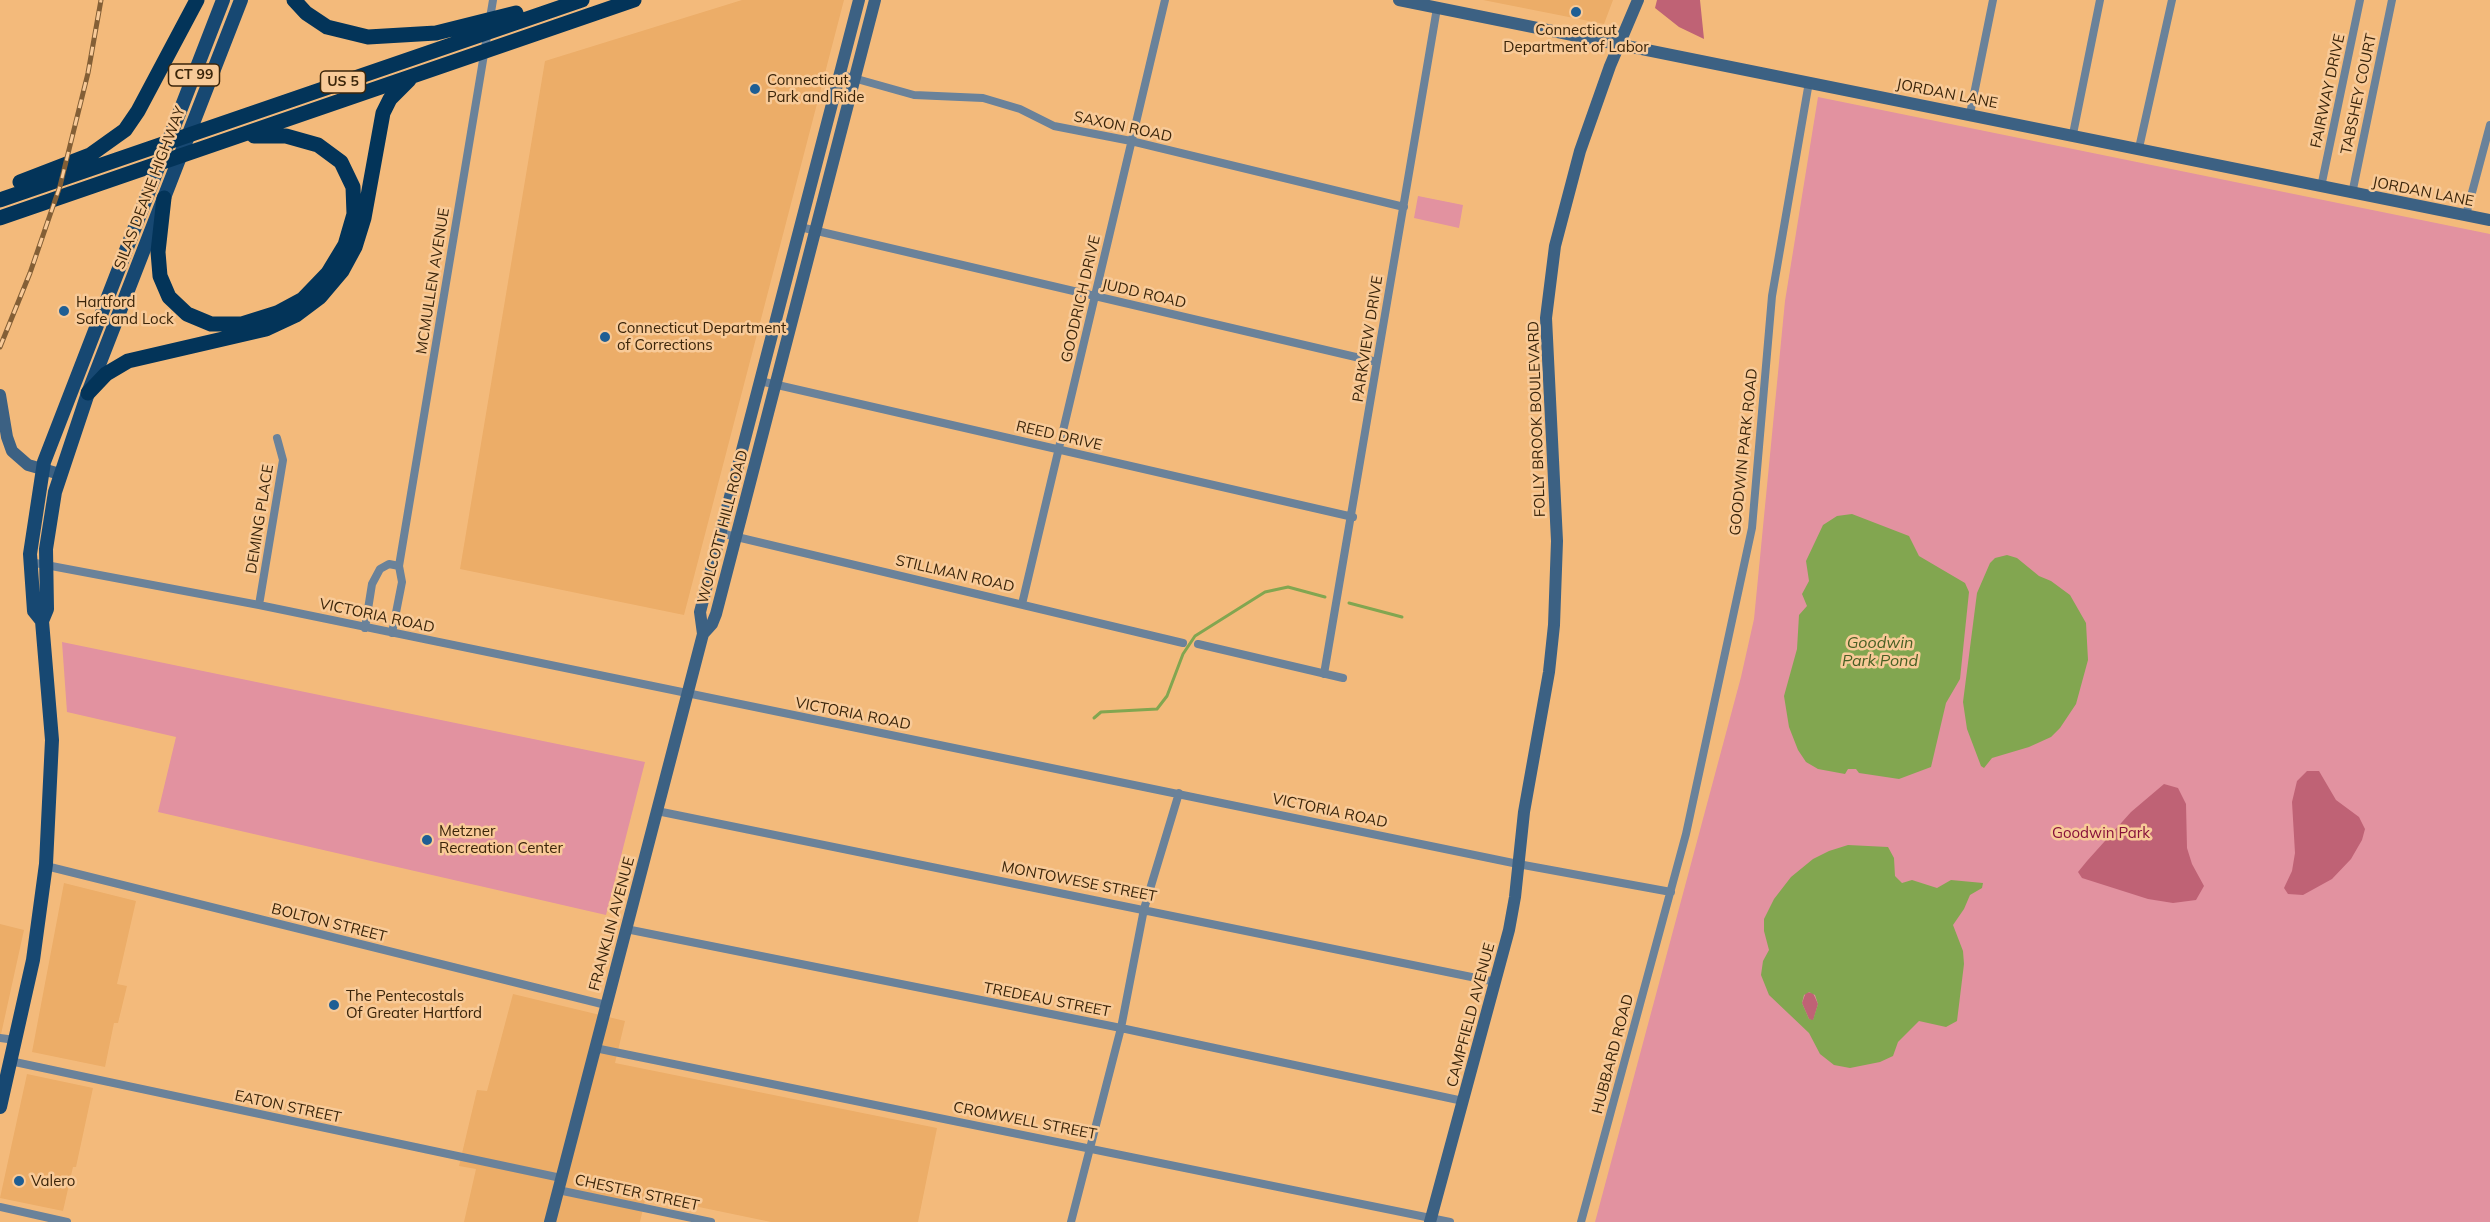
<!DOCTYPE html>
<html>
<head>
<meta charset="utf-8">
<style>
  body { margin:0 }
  canvas { display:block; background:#f3ba7b }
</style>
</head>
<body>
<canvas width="2490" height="1222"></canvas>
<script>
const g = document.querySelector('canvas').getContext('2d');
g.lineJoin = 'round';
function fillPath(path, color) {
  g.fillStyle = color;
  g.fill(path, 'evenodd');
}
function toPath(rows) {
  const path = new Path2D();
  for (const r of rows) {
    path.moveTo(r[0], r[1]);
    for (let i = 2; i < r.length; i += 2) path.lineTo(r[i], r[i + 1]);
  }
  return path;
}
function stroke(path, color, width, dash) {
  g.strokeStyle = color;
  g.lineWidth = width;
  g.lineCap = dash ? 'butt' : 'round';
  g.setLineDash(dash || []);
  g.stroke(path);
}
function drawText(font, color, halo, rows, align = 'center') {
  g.font = font + ' Mulish,sans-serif';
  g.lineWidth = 5;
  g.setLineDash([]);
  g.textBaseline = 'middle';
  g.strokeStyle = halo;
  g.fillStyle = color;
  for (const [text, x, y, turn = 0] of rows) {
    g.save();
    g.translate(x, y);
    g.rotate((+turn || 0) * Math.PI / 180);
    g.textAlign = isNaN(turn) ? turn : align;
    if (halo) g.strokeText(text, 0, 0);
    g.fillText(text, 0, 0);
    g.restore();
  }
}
const built = toPath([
  [742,0,844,0,684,615,460,569,545,61],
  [1483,0,1613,0,1604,24],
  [64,883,136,901,117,984,127,986,118,1023,114,1023,105,1067,32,1052],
  [0,924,24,930,0,1039],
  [513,994,625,1021,615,1063,937,1128,918,1222,771,1222,646,1196,640,1222,464,1222,476,1169,459,1166,477,1090,487,1091],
  [27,1074,93,1088,76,1167,73,1167,63,1211,0,1198]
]);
const green = toPath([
  [1818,97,2490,234,2490,1222,1595,1222,1741,677,1754,619,1785,301],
  [1418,196,1463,205,1459,228,1414,218],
  [62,642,645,762,606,915,158,812,176,737,67,712]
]);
const forest = toPath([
  [1657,0,1700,0,1704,39,1679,27,1655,8],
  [2307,771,2319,771,2336,800,2359,817,2365,829,2362,840,2351,859,2332,879,2303,895,2288,894,2284,888,2292,871,2295,853,2292,802,2297,781],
  [2164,784,2178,788,2186,804,2187,848,2192,864,2204,886,2196,900,2173,903,2148,899,2082,878,2078,872,2087,861,2131,812],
  [1806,992,1813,993,1818,1004,1813,1021,1809,1019,1802,1003]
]);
const water = toPath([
  [1852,514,1909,536,1919,556,1965,583,1969,592,1960,679,1946,703,1931,767,1899,779,1859,773,1856,769,1848,769,1845,774,1818,769,1806,762,1798,750,1789,727,1784,696,1797,649,1799,615,1807,606,1802,594,1809,581,1806,561,1823,525,1837,516],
  [2007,555,2017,558,2039,576,2051,581,2070,595,2086,623,2088,660,2076,704,2060,728,2051,737,2029,747,1992,758,1984,768,1981,766,1967,729,1963,702,1977,593,1990,563,1995,558],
  [1848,845,1888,847,1894,858,1895,876,1902,883,1912,880,1937,888,1951,880,1983,883,1982,888,1970,895,1964,909,1953,925,1963,951,1964,964,1957,1021,1946,1027,1919,1021,1898,1042,1893,1056,1880,1062,1850,1068,1834,1065,1820,1054,1809,1033,1769,995,1761,975,1763,961,1769,950,1764,931,1764,919,1774,899,1791,877,1813,859,1829,851],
  [1809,992,1815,995,1818,1004,1813,1020,1809,1019,1802,1003,1804,995]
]);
const stream = toPath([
  [1349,603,1402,617],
  [1094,718,1101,712,1157,709,1167,696,1183,654,1195,636,1265,592,1288,587,1325,597]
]);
const street = toPath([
  [839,74,914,95,983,98,1020,109,1054,126,1131,141,1404,207],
  [1970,114,1993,0],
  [2073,134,2100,0],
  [2139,148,2172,0],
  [2321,187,2360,0],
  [2352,194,2392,0],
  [2466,215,2490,125],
  [800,227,1377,362],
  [760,381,1353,517],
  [720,533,1183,643],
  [30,562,259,605,1518,864,1671,892],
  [1022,604,1165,0],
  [259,605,283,460,277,438],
  [365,628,372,584,380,569,389,564,399,566],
  [392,633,402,582,399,566,493,0],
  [1198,644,1343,678],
  [1324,674,1437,8],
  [657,811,1496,982],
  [46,866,606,1005],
  [626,929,1121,1028,1463,1101],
  [0,1038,15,1040],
  [595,1048,1450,1222],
  [10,1061,561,1178],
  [558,1190,711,1222],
  [0,1207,67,1222],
  [1071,1222,1121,1028,1144,909,1179,793],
  [1581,1222,1686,834,1752,528,1772,296,1809,82]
]);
const secondary = toPath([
  [1399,0,2490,220],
  [0,395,7,437,12,451,28,465,60,474],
  [703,634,712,624,716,614,875,0],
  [703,634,700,612,859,0],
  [550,1222,703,634],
  [1430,1222,1509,930,1515,897,1524,812,1549,672,1554,625,1557,541,1546,318,1555,246,1580,151,1610,66,1638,0]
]);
const primary = toPath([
  [42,621,34,611,30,554,44,462,223,0],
  [0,1107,33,960,46,864,52,740,42,621,47,609,46,549,55,492,88,393,241,0]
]);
const highway = toPath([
  [294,0,306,13,327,27,368,37,436,33,516,13],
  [20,182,90,155,125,130,138,111,197,0],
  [164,198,158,252,160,276,169,297,187,314,211,324,242,324,277,313,303,299,328,273,345,245,354,214,353,187,341,162,318,145,286,136,254,136],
  [0,200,582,0],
  [0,218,634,0],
  [88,393,106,374,128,361,266,329,296,315,320,297,342,271,355,247,364,218,383,113,390,99,409,80]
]);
const rail = toPath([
  [0,347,30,273,60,186,88,73,101,0]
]);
const markers = [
  [1576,12,6,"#1e5e94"],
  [755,89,6,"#1e5e94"],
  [64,311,6,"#1e5e94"],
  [605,337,6,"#1e5e94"],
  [427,840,6,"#1e5e94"],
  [334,1005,6,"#1e5e94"],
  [19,1181,6,"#1e5e94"]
];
const shields = [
  [194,75,51],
  [343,82,45]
];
const shieldNames = [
  ["CT 99",194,75],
  ["US 5",343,82]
];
const poiNames = [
  ["Connecticut",1576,30,"center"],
  ["Department of Labor",1576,47,"center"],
  ["Connecticut",767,80],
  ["Park and Ride",767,97],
  ["Hartford",76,302],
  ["Safe and Lock",76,319],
  ["Connecticut Department",617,328],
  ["of Corrections",617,345],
  ["Metzner",439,831],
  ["Recreation Center",439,848],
  ["The Pentecostals",346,996],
  ["Of Greater Hartford",346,1013],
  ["Valero",31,1181]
];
const streetNames = [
  ["FAIRWAY DRIVE",2328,91,-78],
  ["JORDAN LANE",1947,94,11],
  ["TABSHEY COURT",2359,94,-78],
  ["SAXON ROAD",1123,127,12],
  ["SILAS DEANE HIGHWAY",150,188,-69],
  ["JORDAN LANE",2423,192,11],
  ["MCMULLEN AVENUE",433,281,-81],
  ["JUDD ROAD",1144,294,13],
  ["GOODRICH DRIVE",1081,299,-77],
  ["PARKVIEW DRIVE",1368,339,-81],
  ["FOLLY BROOK BOULEVARD",1537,419,-92],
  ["REED DRIVE",1059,436,13],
  ["GOODWIN PARK ROAD",1744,452,-84],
  ["DEMING PLACE",260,519,-81],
  ["WOLCOTT HILL ROAD",723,527,-75],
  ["STILLMAN ROAD",955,574,13],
  ["VICTORIA ROAD",377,616,12],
  ["VICTORIA ROAD",853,714,11],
  ["VICTORIA ROAD",1330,811,12],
  ["MONTOWESE STREET",1079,882,11],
  ["BOLTON STREET",329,923,14],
  ["FRANKLIN AVENUE",612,924,-75],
  ["TREDEAU STREET",1047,1000,11],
  ["CAMPFIELD AVENUE",1471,1015,-75],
  ["HUBBARD ROAD",1613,1054,-75],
  ["EATON STREET",288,1107,12],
  ["CROMWELL STREET",1025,1121,11],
  ["CHESTER STREET",637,1193,12]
];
const parkNames = [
  ["Goodwin Park",2101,833]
];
const waterNames = [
  ["Goodwin",1880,643],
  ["Park Pond",1880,661]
];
fillPath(built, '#ecad68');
fillPath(green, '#e292a0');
fillPath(forest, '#bf6275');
fillPath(water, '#82a650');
stroke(stream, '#82a650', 3);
stroke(street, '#6a829a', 8);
stroke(secondary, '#3c6183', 12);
stroke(primary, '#174872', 14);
stroke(highway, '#033459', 15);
stroke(rail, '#835f36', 5);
stroke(rail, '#f8ca98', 3, [9]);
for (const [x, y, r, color] of markers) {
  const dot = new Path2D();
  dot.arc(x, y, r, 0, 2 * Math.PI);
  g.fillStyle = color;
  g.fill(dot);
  stroke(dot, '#f8ca98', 2);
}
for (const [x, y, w] of shields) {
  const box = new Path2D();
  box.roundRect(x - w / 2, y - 11, w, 22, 4.5);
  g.fillStyle = '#f8ca98';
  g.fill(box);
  stroke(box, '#3b250a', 1.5);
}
drawText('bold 14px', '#3b250a', null, shieldNames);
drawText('15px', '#3b250a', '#f8ca98', poiNames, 'left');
drawText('15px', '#3b250a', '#f8ca98', streetNames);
drawText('15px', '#87113a', '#f8ca98', parkNames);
drawText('italic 16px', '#475f24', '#f8ca98', waterNames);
</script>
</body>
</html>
